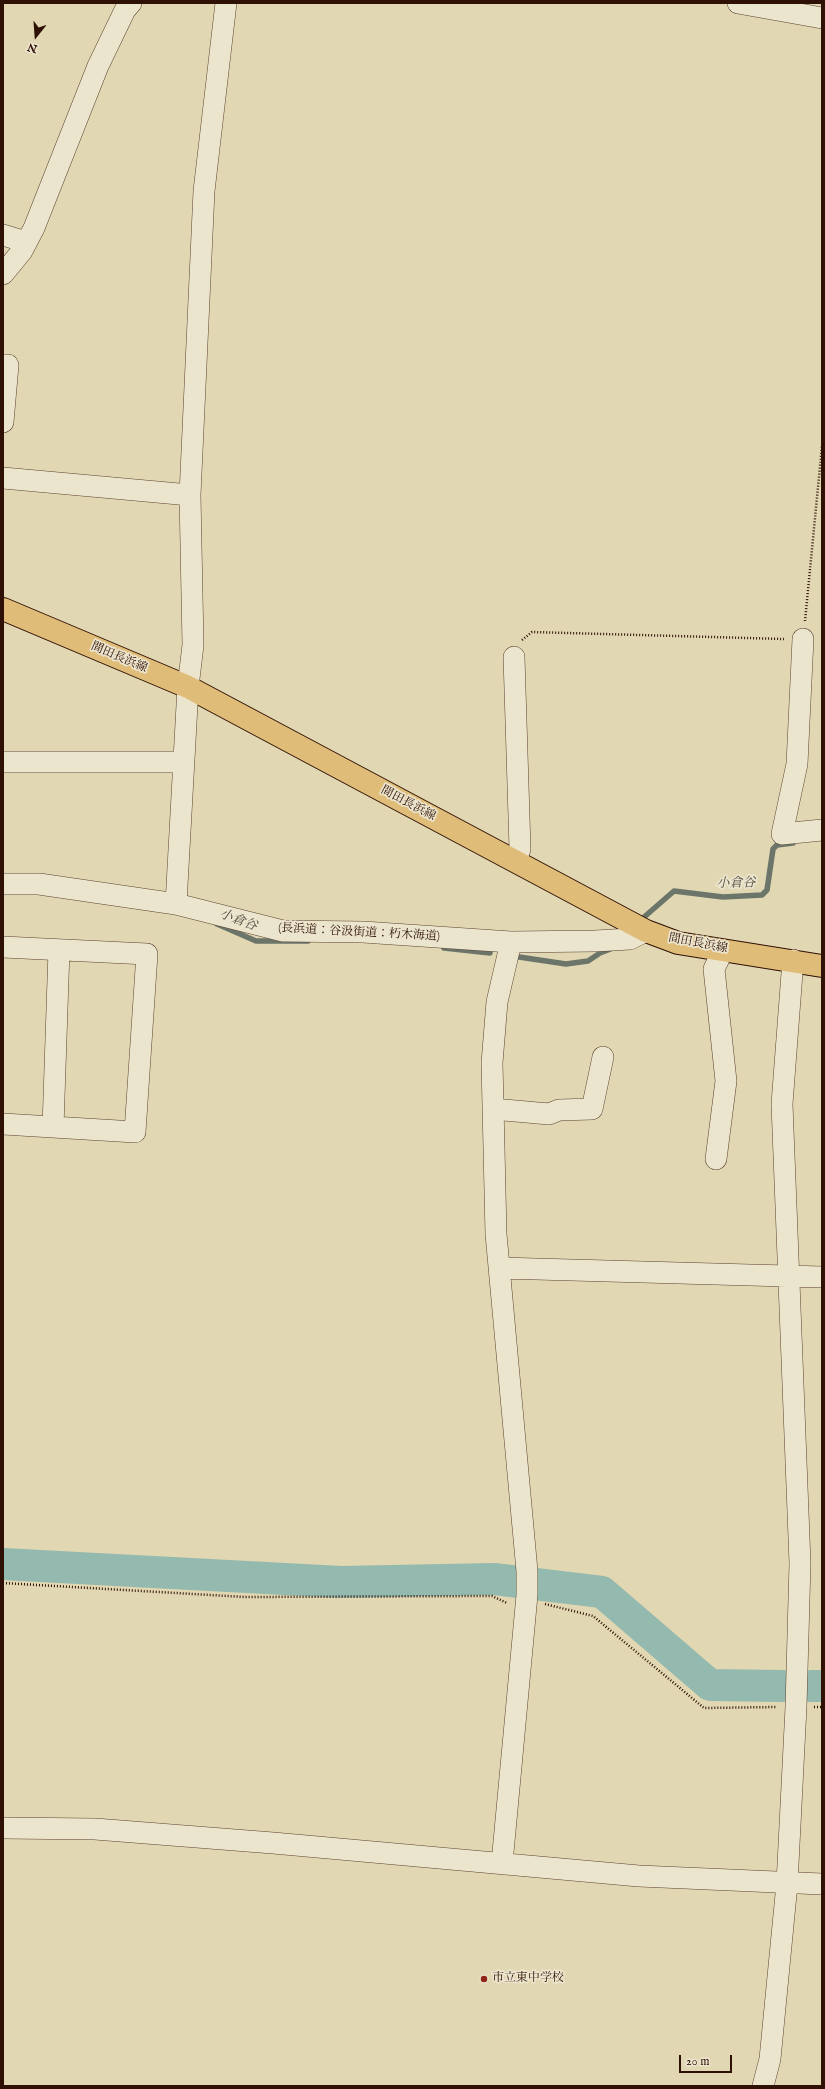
<!DOCTYPE html>
<html>
<head>
<meta charset="utf-8">
<style>
  body { margin:0 }
  #map { position:relative; width:825px; height:2089px; overflow:hidden; background:#e1d7b2; font-family:"IM FELL English",serif }
  canvas { display:block }
  .frame { position:absolute; inset:0; border:4px solid #2e1005; pointer-events:none }
  .north { position:absolute; left:16px; top:16px; width:40px; height:40px; -webkit-text-stroke:3px #ece5cd; paint-order:stroke; rotate:197deg; font-size:11px; font-weight:700; line-height:16px; text-align:center; color:#2e1005 }
  .north::after { content:''; display:block; margin:auto; width:14px; height:18px; background:#2e1005; clip-path:polygon(50% 0,100% 100%,50% 72%,0 100%) }
  .scale { position:absolute; left:679px; top:2055px; width:53px; height:18px; box-sizing:border-box; border:2px solid #2e1005; border-top:0; padding-left:5px; font-size:12px; line-height:14px; white-space:nowrap; color:#2e1005; -webkit-text-stroke:3px #ece5cd; paint-order:stroke }
</style>
</head>
<body>
<div id="map">
<canvas width="825" height="2089"></canvas>
<div class="frame"></div>
<div class="north">N</div>
<div class="scale">20 m</div>
</div>
<script>
const g = document.querySelector('canvas').getContext('2d');
g.lineJoin = 'round';
function toPath(rows) {
  const path = new Path2D();
  for (const r of rows) {
    path.moveTo(r[0], r[1]);
    for (let i = 2; i < r.length; i += 2) path.lineTo(r[i], r[i + 1]);
  }
  return path;
}
function stroke(path, color, width, dash) {
  g.strokeStyle = color;
  g.lineWidth = width;
  g.lineCap = dash ? 'butt' : 'round';
  g.setLineDash(dash || []);
  g.stroke(path);
}
function drawText(font, color, halo, rows, align = 'center') {
  g.font = font + ' "IM FELL English","Noto Serif JP",serif';
  g.lineWidth = 3.5;
  g.setLineDash([]);
  g.textBaseline = 'middle';
  g.strokeStyle = halo;
  g.fillStyle = color;
  for (const [text, x, y, turn = 0] of rows) {
    g.save();
    g.translate(x, y);
    g.rotate((+turn || 0) * Math.PI / 180);
    g.textAlign = isNaN(turn) ? turn : align;
    if (halo) g.strokeText(text, 0, 0);
    g.fillText(text, 0, 0);
    g.restore();
  }
}
const stream = toPath([
  [643,918,674,891,723,897,762,895,767,890,773,849,777,845,793,843],
  [217,924,256,941,308,941],
  [444,948,490,953],
  [519,957,566,964,588,961,600,953,613,948]
]);
const river = toPath([
  [3,1564,341,1582,494,1579,602,1592,710,1685,782,1686],
  [811,1686,822,1686]
]);
const path = toPath([
  [805,621,822,446],
  [522,640,532,632,784,639],
  [3,1583,245,1597,492,1596,507,1603],
  [545,1604,593,1616,704,1708,777,1707],
  [814,1707,822,1707]
]);
const minor = toPath([
  [738,3,822,18],
  [3,235,26,242],
  [3,274,22,251,34,228,98,66,125,10,131,3],
  [3,422,8,365],
  [3,478,190,495],
  [803,639,797,764,782,834,822,830],
  [514,657,520,849,516,861],
  [3,762,184,762],
  [3,884,39,884,176,904,283,931,363,932,511,942,595,941,630,939,646,931],
  [176,904,188,687,193,645,190,495,204,191,226,3],
  [3,947,147,954,135,1132,3,1124],
  [493,1109,549,1114,559,1110,592,1109,603,1057],
  [53,1127,59,950],
  [716,1159,726,1081,714,969,723,950],
  [500,1268,822,1277],
  [3,1828,95,1829,273,1843,639,1876,822,1884],
  [502,1863,527,1595,527,1571,496,1234,492,1063,497,1002,511,942],
  [763,2086,770,2059,787,1884,796,1707,800,1563,782,1104,793,960]
]);
const major = toPath([
  [3,609,188,687,646,931,678,943,822,966]
]);
const markers = [
  [484,1979,4,"#8f2418"]
];
const streetNames = [
  ["間田長浜線",119,658,23],
  ["間田長浜線",408,804,28],
  ["(長浜道：谷汲街道：朽木海道)",359,933,3],
  ["間田長浜線",698,944,11]
];
const poiNames = [
  ["市立東中学校",492,1979]
];
const waterNames = [
  ["小倉谷",736,884,-1],
  ["小倉谷",238,921,21]
];
stroke(stream, '#6b756a', 5.5);
stroke(river, '#94b9ae', 32);
stroke(minor, '#5b4230', 22);
stroke(major, '#2e1005', 24);
stroke(path, '#2e1005', 2.5, [1, 2]);
stroke(minor, '#ece5cd', 21);
stroke(major, '#e0bc79', 22);
for (const [x, y, r, color] of markers) {
  const dot = new Path2D();
  dot.arc(x, y, r, 0, 2 * Math.PI);
  g.fillStyle = color;
  g.fill(dot);
  stroke(dot, '#ece5cd', 1.5);
}
drawText('12px', '#2e1005', '#ece5cd', streetNames);
drawText('12px', '#2e1005', '#ece5cd', poiNames, 'left');
drawText('italic 13px', '#524b40', '#ece5cd', waterNames);
</script>
</body>
</html>
